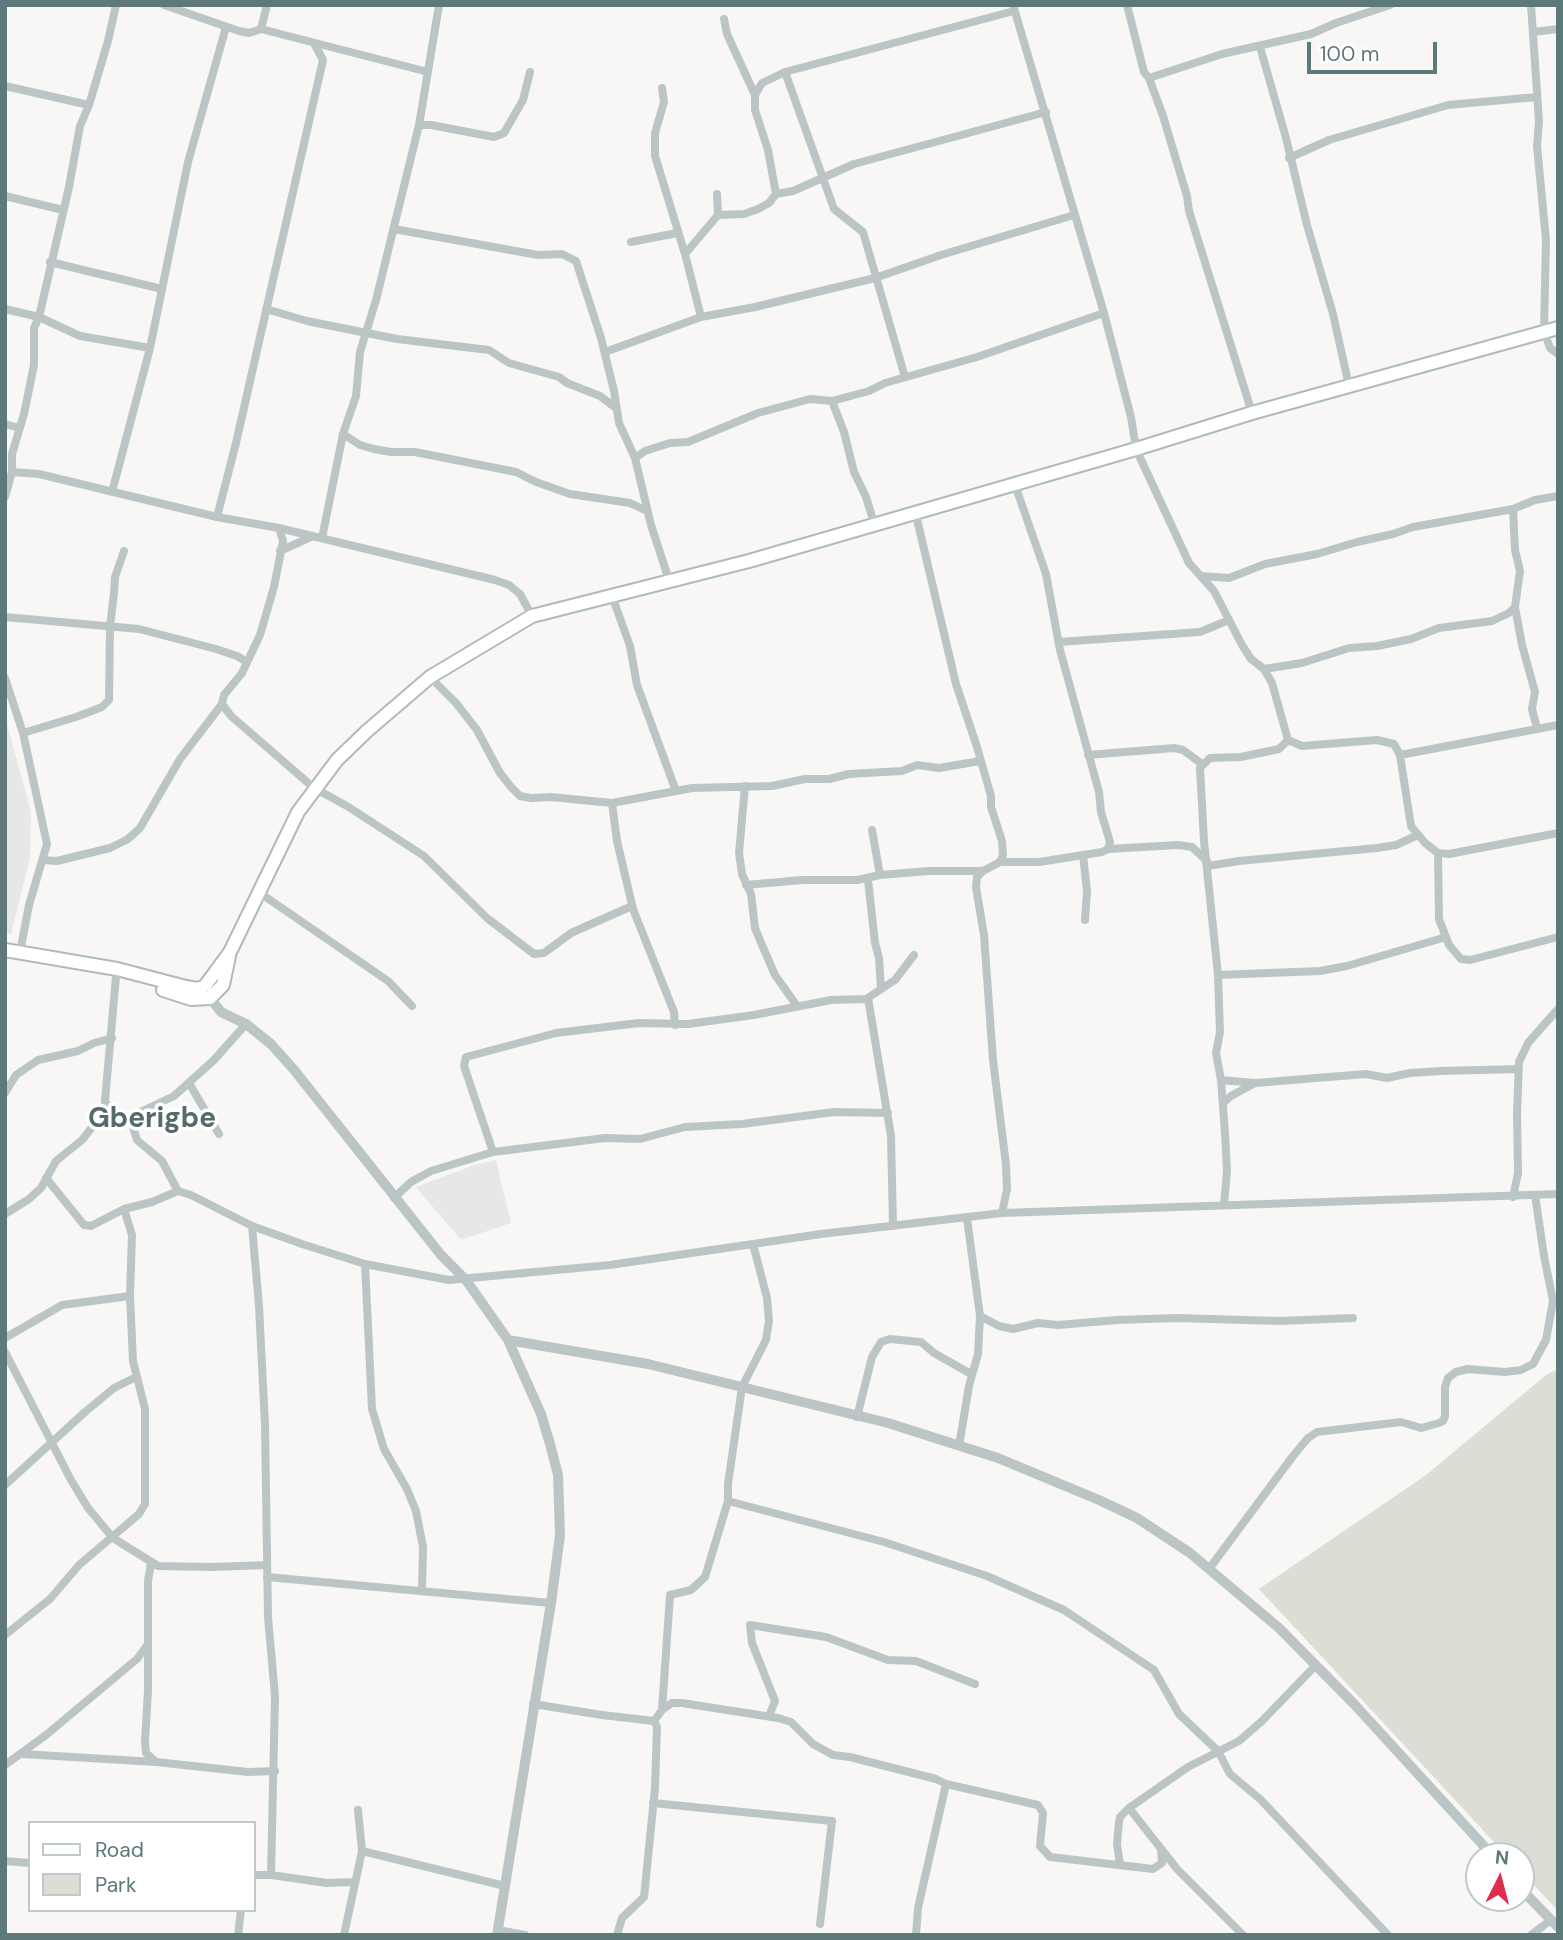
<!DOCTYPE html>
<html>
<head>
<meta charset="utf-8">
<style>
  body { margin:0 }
  #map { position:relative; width:1563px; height:1940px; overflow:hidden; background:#f8f7f5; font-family:"DM Sans",sans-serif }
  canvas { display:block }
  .frame { position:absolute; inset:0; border:7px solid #5e797a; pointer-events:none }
  .legend { position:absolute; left:28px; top:1821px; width:228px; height:91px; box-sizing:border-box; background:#fff; border:2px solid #bfc9ca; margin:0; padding:9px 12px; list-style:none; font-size:21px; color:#5e797a }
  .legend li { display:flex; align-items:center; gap:14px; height:35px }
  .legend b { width:35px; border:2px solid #bfc9ca }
  .north { position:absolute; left:1465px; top:1842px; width:70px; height:70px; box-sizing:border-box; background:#fff; border:2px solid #bfc9ca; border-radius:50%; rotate:6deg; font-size:19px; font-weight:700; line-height:28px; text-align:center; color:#5e797a }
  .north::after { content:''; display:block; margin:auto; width:24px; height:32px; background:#e02d4d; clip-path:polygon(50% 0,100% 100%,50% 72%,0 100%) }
  .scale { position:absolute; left:1307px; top:42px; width:130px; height:32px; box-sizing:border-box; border:4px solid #5e797a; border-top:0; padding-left:9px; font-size:21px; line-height:24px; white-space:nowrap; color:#5e797a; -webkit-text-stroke:5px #fff; paint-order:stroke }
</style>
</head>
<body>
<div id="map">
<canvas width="1563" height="1940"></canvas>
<div class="frame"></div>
<ul class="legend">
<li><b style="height:9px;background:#fff"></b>Road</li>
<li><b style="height:19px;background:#dcddd4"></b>Park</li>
</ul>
<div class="north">N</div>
<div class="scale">100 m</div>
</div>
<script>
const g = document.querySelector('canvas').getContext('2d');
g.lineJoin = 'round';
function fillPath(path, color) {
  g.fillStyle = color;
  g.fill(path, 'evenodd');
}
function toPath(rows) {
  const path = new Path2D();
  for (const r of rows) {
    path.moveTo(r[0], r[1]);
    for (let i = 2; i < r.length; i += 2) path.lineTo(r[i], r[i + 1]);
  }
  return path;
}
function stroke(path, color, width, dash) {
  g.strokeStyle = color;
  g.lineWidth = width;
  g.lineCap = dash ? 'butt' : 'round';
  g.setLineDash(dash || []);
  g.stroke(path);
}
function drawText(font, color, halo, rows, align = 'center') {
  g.font = font + ' "DM Sans",sans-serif';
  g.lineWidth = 7;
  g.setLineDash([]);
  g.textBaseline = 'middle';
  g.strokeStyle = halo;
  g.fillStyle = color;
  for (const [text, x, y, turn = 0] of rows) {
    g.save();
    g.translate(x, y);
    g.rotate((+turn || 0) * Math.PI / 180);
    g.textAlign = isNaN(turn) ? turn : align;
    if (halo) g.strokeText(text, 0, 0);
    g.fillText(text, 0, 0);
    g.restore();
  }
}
const built = toPath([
  [5,717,31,812,30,857,11,934,5,933],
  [496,1160,511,1223,461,1240,416,1187,474,1165]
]);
const green = toPath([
  [1558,1369,1558,1911,1521,1871,1521,1856,1507,1856,1259,1589,1426,1475,1546,1375]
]);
const minor = toPath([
  [164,5,239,31,249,33,261,29,428,72],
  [1013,5,1104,313,1131,417,1136,449,1189,563,1214,591,1242,645,1251,659,1264,669,1272,683,1288,740],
  [1127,5,1144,72,1149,78,1163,116,1187,196,1189,211,1252,413],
  [1531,5,1539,121,1537,146,1546,240,1544,331,1550,348,1558,354],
  [724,19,727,34,755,95],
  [261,29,267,5],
  [1533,32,1558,29],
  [1260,47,1286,138,1307,225,1333,314,1349,386],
  [785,72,834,209,863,232,905,377],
  [1149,78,1222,54,1311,34,1336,23,1390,5],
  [5,86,89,105],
  [662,88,664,102,655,133,655,156,685,254,701,317],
  [419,125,431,125,494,137,504,133,523,100,530,72],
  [1289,158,1329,140,1448,105,1537,97],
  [776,194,793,191,854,164,1046,112],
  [5,196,63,210],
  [718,215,744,214,758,209,769,203,776,194,768,150,755,110,755,95,762,83,785,72,1014,11],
  [394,229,538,255,562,254,576,261,601,338,614,391,619,423,635,458,651,525,670,583],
  [631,242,677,233],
  [685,254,718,215,717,194],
  [50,262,162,289],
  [5,309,39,317,80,336,150,348],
  [266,309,307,321,397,339,489,350,509,363,559,377,567,383,600,396,616,408],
  [605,352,701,317,755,307,875,278,941,255,1074,215],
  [832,401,844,432,854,472,866,497,874,523],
  [5,424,19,428],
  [343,434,360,445,374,449,391,452,415,452,516,472,536,482,570,494,630,503,647,511],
  [635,458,645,451,670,443,688,442,758,413,810,399,832,401,869,391,885,383,977,357,1104,313],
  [12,472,39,474,217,517,279,528,495,580,509,585,520,594,532,616],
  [1015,485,1046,574,1060,650,1099,792,1101,812,1110,842,1108,849],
  [112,492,150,348,188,162,226,27],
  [5,497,12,472,12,454,24,414,34,365,34,328,39,317,69,187,80,126,89,105,108,41,116,5],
  [915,511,956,684,977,747,991,796,991,807,1002,841,1003,855,1000,862,983,871,977,877,976,887,984,935,993,1060,1006,1165,1007,1189,1002,1213],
  [217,517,236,443,323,60,315,45],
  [322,538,343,434,356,396,360,352,376,300,419,125,439,5],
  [280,551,313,536],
  [1201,576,1229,578,1265,564,1317,554,1357,542,1393,534,1413,527,1513,509,1535,500,1558,496],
  [612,596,630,646,637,685,676,791],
  [1515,607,1522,645,1535,692,1532,709,1537,728],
  [5,617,139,629,216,649,237,656,247,662],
  [1059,642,1200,632,1229,620],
  [1264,669,1302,663,1349,648,1377,646,1411,639,1439,628,1492,621,1509,613,1515,607,1520,571,1515,550,1513,509],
  [430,677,456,703,477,730,500,773,511,787,520,796,531,798,551,797,612,803,692,788,772,786,805,779,829,779,849,774,902,771,917,765,939,768,980,761],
  [5,678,23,733,47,844,29,905,20,952],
  [222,704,231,716,314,788,347,806,424,856,487,918,534,954,544,953,571,933,632,906],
  [23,733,76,717,102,707,109,700,110,626,114,593,115,577,124,551],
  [1288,740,1302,746,1377,740,1394,744,1400,755,1411,826,1425,843,1438,853,1449,854,1558,833],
  [1088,755,1174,748,1183,750,1202,764],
  [1400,755,1558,725],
  [745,786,739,853,742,874,751,894,755,928,762,945,775,975,797,1006],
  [612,803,617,841,633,909,674,1012,675,1025],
  [872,830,880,875],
  [1438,853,1439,919,1449,945,1461,959,1470,960,1558,937],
  [1083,855,1087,891,1085,920],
  [43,860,57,861,110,848,128,839,140,828,180,759,222,704,224,695,242,673,260,635,274,587,283,541,279,528],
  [1000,862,1039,862,1102,852,1108,849,1178,845,1192,847,1207,861],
  [1208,866,1239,861,1377,848,1396,845,1418,835],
  [868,880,875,943,879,958,881,989],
  [746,885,802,880,857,880,880,875,929,871,983,871],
  [257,891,388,981,412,1006],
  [1218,975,1320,971,1347,966,1446,937],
  [868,998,891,1136,893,1226],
  [1221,1080,1255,1083,1366,1074,1387,1078,1410,1073,1441,1071,1518,1069],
  [189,1083,219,1134],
  [5,1093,16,1075,38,1060,78,1051,94,1043,112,1038],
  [1223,1103,1231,1096,1255,1083],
  [107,1104,119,1116,130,1117,174,1096,214,1060,246,1024],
  [130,1117,137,1140,162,1161,178,1191],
  [493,1152,464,1066,466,1057,556,1033,639,1023,688,1024,754,1015,831,1000,866,999,895,980,914,955],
  [46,1178,84,1225,91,1226,124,1209,152,1202,178,1191,191,1195,252,1226,302,1244,365,1264,449,1280,610,1265,821,1234,1002,1213,1558,1194],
  [1513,1197,1518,1173,1517,1113,1519,1062,1528,1043,1558,1009],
  [394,1198,411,1182,431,1171,493,1152,605,1138,640,1139,685,1127,742,1124,834,1112,888,1113],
  [1224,1205,1227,1171,1225,1133,1221,1080,1216,1053,1220,1032,1218,975,1204,841,1200,768,1210,758,1241,757,1279,749,1288,740],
  [5,1214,29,1199,41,1188,56,1161,82,1140,104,1112,116,976],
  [252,1226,259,1306,265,1425,268,1617,275,1696,271,1875],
  [365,1264,372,1409,384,1449,407,1489,416,1511,423,1547,422,1590],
  [980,1316,999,1326,1013,1329,1038,1323,1058,1325,1117,1320,1177,1318,1280,1321,1353,1318],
  [5,1338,62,1305,130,1296],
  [5,1352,71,1480,88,1508,113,1538,158,1566,212,1567,267,1565],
  [857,1417,872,1357,881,1342,890,1339,921,1342,934,1353,971,1374],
  [959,1446,969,1386,978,1354,980,1316,967,1218],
  [5,1485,85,1412,114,1388,136,1377],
  [728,1501,884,1542,987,1576,1064,1610,1154,1670,1179,1714,1218,1751,1230,1774,1260,1799,1388,1935],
  [151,1563,148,1581,148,1691,145,1742,146,1753,155,1761],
  [1209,1569,1293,1456,1308,1438,1317,1432,1401,1422,1421,1428,1439,1423,1443,1421,1445,1416,1445,1387,1448,1378,1456,1372,1468,1369,1505,1372,1521,1370,1533,1364,1546,1340,1553,1301,1544,1256,1535,1195],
  [267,1577,551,1603],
  [5,1635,50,1599,79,1565,139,1514,145,1504,145,1409,133,1361,130,1296,132,1235,124,1209],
  [533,1704,602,1715,654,1721],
  [662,1710,670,1595,691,1590,705,1577,728,1501,728,1484,742,1387,766,1340,769,1321,767,1298,753,1244],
  [769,1716,775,1701,752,1643,750,1625,826,1637,888,1660,916,1661,975,1684],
  [654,1721,662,1710,672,1703,682,1703,778,1718,791,1722,813,1744,833,1755,850,1757,936,1779,946,1784,1038,1805,1043,1813,1040,1846,1050,1857,1153,1869,1162,1863,1161,1849],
  [22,1754,156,1762,248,1772,275,1771],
  [5,1765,46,1735,137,1659,148,1644],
  [653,1803,832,1821,820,1924],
  [1129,1808,1177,1869,1243,1935],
  [362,1851,505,1886],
  [5,1861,30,1863],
  [1120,1864,1117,1844,1119,1822,1120,1817,1129,1808,1188,1767,1239,1741,1262,1721,1316,1665],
  [254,1875,271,1875,327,1883,354,1882],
  [498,1930,525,1935],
  [238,1935,241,1910],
  [344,1935,362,1851,358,1810],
  [617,1935,622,1918,644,1897,655,1788,657,1727,654,1721],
  [916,1935,918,1908,946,1784],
  [1531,1935,1551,1920]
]);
const tertiary = toPath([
  [210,998,221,1012,246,1024,271,1044,295,1071,441,1255,466,1280,508,1340,541,1414,550,1444,558,1475,560,1535,551,1603,497,1935],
  [508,1340,648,1364,888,1423,998,1458,1099,1500,1137,1518,1190,1553,1279,1628,1354,1704,1493,1856],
  [1521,1889,1558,1927]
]);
const secondary = toPath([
  [5,950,117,969,186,987,198,989,205,986,230,952,298,812,337,760,367,731,430,677,532,616,749,561,1136,449,1252,413,1558,328],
  [163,990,191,999,210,998,223,985,229,956]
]);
const quarterNames = [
  ["Gberigbe",152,1120]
];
fillPath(built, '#e6e7e7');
fillPath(green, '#dcddd4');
stroke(secondary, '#afbabb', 16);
stroke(minor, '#bcc5c6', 8);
stroke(tertiary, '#bcc5c6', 10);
stroke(secondary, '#fff', 12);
drawText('bold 28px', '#556a6b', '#fff', quarterNames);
</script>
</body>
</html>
